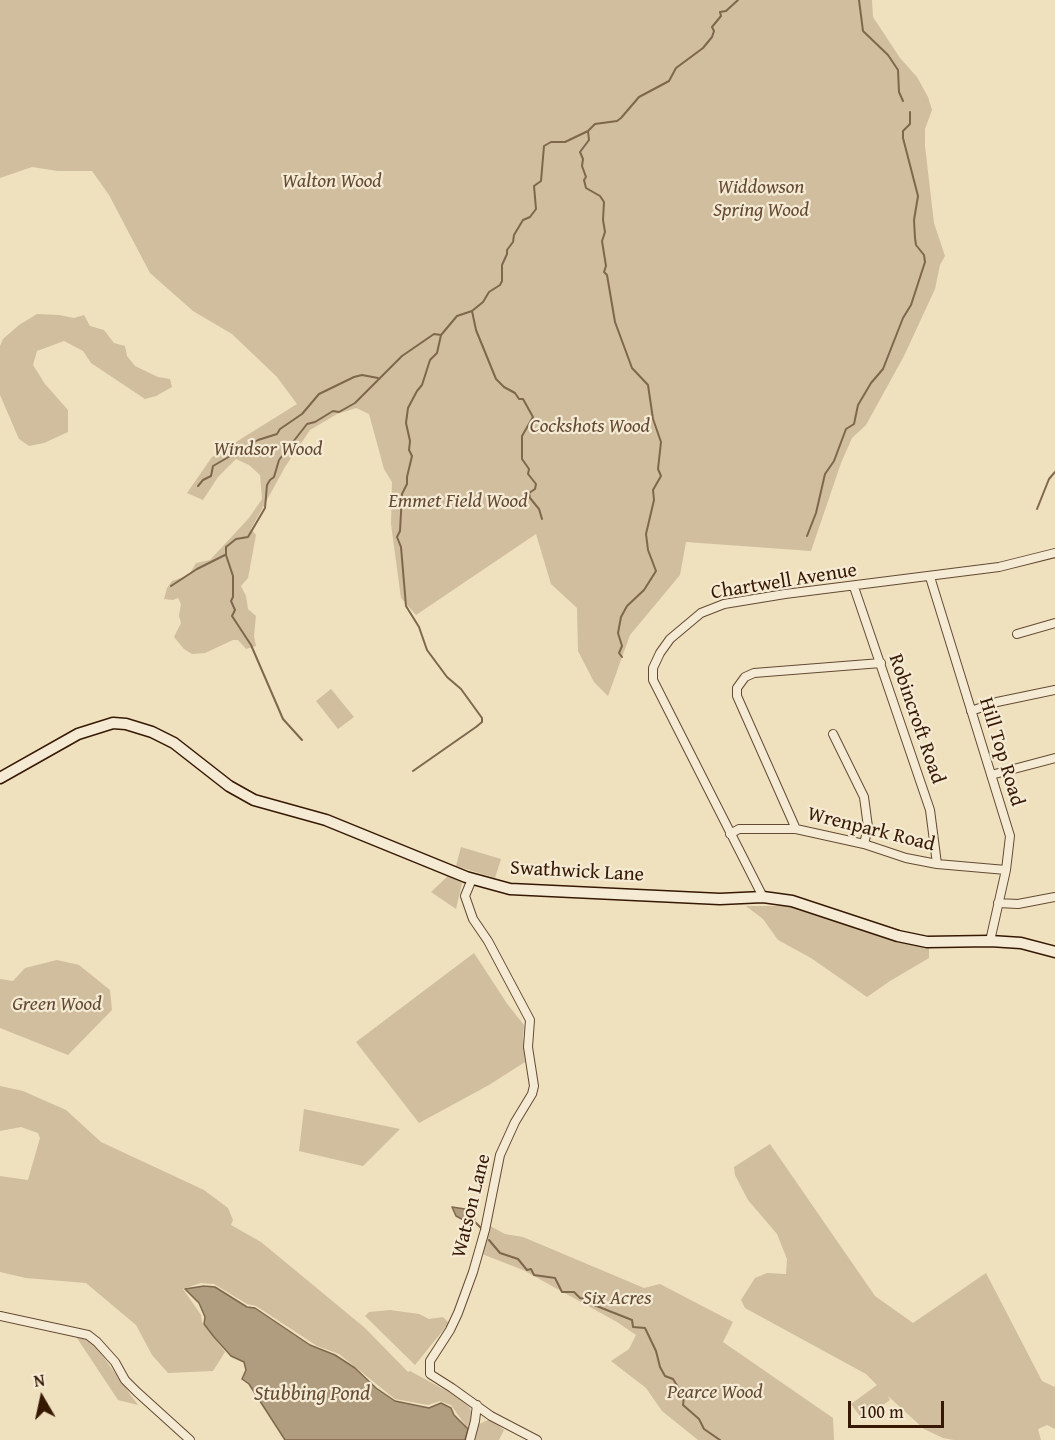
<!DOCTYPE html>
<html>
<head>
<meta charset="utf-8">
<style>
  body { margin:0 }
  #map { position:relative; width:1055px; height:1440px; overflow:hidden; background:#efe0be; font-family:"Gentium Book Plus",serif }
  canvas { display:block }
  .north { position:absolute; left:12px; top:1368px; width:60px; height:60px; -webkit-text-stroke:4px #f5ebd5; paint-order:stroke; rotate:351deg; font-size:16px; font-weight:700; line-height:24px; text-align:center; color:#361803 }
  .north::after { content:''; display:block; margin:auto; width:21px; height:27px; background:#361803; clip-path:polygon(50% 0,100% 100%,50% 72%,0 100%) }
  .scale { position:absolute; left:848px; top:1401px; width:96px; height:27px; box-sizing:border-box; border:3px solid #361803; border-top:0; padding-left:8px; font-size:18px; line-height:21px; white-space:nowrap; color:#361803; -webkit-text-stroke:4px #f5ebd5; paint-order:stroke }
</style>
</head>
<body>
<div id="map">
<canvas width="1055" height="1440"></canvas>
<div class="north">N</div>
<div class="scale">100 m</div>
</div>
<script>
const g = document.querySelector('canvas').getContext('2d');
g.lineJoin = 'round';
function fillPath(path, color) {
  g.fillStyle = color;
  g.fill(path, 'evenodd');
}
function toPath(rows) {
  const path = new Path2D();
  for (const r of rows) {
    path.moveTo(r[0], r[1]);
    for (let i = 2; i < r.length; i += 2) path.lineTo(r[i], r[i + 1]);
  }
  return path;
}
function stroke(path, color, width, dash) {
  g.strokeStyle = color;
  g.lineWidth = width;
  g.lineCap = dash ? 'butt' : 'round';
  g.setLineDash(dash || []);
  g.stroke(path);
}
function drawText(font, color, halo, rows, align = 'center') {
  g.font = font + ' "Gentium Book Plus",serif';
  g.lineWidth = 4.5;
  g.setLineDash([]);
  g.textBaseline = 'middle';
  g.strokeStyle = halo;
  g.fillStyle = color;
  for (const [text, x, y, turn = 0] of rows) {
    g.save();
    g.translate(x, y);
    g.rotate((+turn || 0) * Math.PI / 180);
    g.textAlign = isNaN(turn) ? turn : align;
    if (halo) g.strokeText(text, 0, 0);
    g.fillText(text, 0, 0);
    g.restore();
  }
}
const green = toPath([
  [0,0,872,0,873,17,900,58,917,77,928,97,932,110,925,129,925,146,934,223,945,256,940,265,935,289,904,356,866,425,852,438,841,463,811,551,686,542,680,575,630,635,608,696,594,682,578,651,577,608,551,584,536,534,416,615,401,598,391,524,392,482,384,469,369,414,356,408,337,414,310,430,285,467,251,529,256,535,248,578,241,586,246,596,248,609,256,616,254,636,256,646,246,649,238,640,233,640,205,653,192,654,184,649,174,637,181,623,179,616,181,604,178,598,173,600,164,599,167,588,172,581,189,575,196,563,210,560,249,518,262,499,260,475,249,465,236,459,218,477,203,500,187,493,212,457,297,404,277,377,232,334,193,311,150,273,109,195,92,171,58,171,32,167,0,178],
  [37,314,59,315,74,318,84,315,90,326,104,330,114,343,125,346,127,356,135,366,158,377,170,379,172,387,156,396,145,399,91,363,83,351,64,341,37,351,33,365,45,384,68,410,68,432,44,443,29,446,19,439,0,395,0,346,3,339,19,325],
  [331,689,354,717,338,729,316,701],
  [461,847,501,859,495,878,456,866],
  [448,876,462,883,456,909,431,892],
  [746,906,781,906,800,908,929,947,929,958,890,981,867,997,811,958,778,940,763,919],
  [474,953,508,1005,524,1025,523,1038,525,1062,489,1085,419,1123,356,1042],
  [57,960,79,965,110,990,112,1010,68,1055,0,1028,0,979,13,981,25,968],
  [0,1086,23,1091,66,1110,101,1142,204,1190,228,1208,233,1220,231,1225,261,1242,365,1328,408,1372,410,1371,458,1397,470,1408,472,1416,471,1426,468,1429,451,1405,440,1401,428,1405,395,1399,339,1354,317,1346,256,1306,247,1304,214,1284,201,1283,183,1289,201,1315,202,1322,225,1352,213,1371,168,1373,152,1355,136,1325,86,1283,26,1278,0,1272,0,1176,28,1180,40,1138,38,1133,21,1127,0,1131],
  [304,1109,400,1129,363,1166,299,1151],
  [770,1144,875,1296,913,1323,986,1273,1042,1381,1055,1387,1055,1429,1047,1425,1038,1429,1041,1440,954,1440,943,1438,924,1429,888,1396,890,1400,862,1419,851,1404,877,1385,866,1374,745,1308,741,1300,755,1278,767,1273,786,1274,787,1259,777,1234,748,1200,735,1175,734,1167],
  [490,1226,505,1234,523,1237,644,1288,660,1284,733,1322,723,1342,833,1418,834,1440,698,1440,662,1411,646,1388,611,1361,629,1349,636,1335,617,1322,523,1270,482,1254],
  [390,1310,419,1314,429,1319,443,1317,449,1323,415,1365,365,1316,369,1312],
  [75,1335,92,1341,138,1405,118,1400],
  [490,1419,504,1430,499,1440,472,1440,477,1425]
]);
const water = toPath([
  [452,1207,465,1209,476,1214,473,1225,456,1216,452,1207],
  [204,1286,215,1287,247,1307,255,1308,310,1345,335,1355,355,1368,376,1388,395,1401,429,1408,441,1403,451,1408,454,1415,468,1429,465,1440,285,1440,249,1384,242,1379,246,1370,244,1362,231,1356,214,1337,204,1324,205,1317,199,1303,185,1289,204,1286]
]);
const stream = toPath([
  [859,0,863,31,888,55,898,70,899,92,903,101],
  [588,131,589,140,580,152,583,159,582,166,586,177,584,180,586,188,600,196,604,202,603,220,605,232,602,241,606,266,604,272,607,275,615,322,632,368,648,385,653,419,661,442,658,469,661,476,653,490,654,500,646,534,648,550,656,571,644,590,627,606,621,617,618,633,622,646,619,653,622,657],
  [472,311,476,330,496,379,504,387,515,393,519,399,523,399,533,417,522,436,522,459,529,469,528,474,536,484,535,489,529,493,530,498,539,509,542,519],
  [198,486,203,480,211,476,213,466,258,440,277,434,280,429,302,414,319,394,354,377,362,375,378,378],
  [1037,509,1049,479,1055,472],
  [807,536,816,513,825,474,834,461,846,429,854,424,858,405,871,383,883,369,903,318,911,305,925,262,924,255,916,245,915,238,914,220,918,196,903,138,903,131,910,124,910,112],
  [171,586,197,569,225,555],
  [302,740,283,719,251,645,232,616,235,610,231,601,233,597,233,576,226,555,226,547,236,539,248,537,265,508,267,485,270,480,274,477,279,460,307,424,315,422,333,411,339,412,355,403,402,356,434,334,441,335],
  [413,771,476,727,482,722,482,718,461,689,447,677,427,650,419,627,406,606,401,547,397,537,400,531,402,494,407,484,407,477,412,456,409,450,410,441,406,423,408,408,417,391,422,385,430,360,437,353,441,335,457,316,472,311,483,302,489,292,500,285,502,281,502,265,507,254,507,250,513,242,514,235,523,220,530,217,536,209,534,186,541,181,544,146,551,142,565,142,588,131,595,124,617,121,621,118,639,97,669,81,676,68,703,48,712,37,714,31,712,27,721,16,720,12,726,11,738,0],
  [474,1221,481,1228,481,1233],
  [489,1240,500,1253,518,1259,527,1270,531,1269,534,1275,555,1278,562,1292,574,1292,580,1298,590,1300,594,1305,632,1320,633,1327,645,1328,656,1351,660,1367,665,1376,673,1379,684,1397,683,1405,699,1419,704,1429,720,1440]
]);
const street = toPath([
  [930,577,1010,836,1006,870,990,941],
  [854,587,930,810,937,864],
  [1017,634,1055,623],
  [971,711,997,702,1055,690],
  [833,734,864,797,868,827,864,844],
  [991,775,1055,758],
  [796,829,737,696,737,688,745,677,754,673,881,663],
  [730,834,739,829,796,829,864,844,906,858,937,864,1006,870],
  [472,879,465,896,473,919,488,941,530,1020,528,1047,534,1086,532,1094,515,1122,500,1155,485,1230,473,1272,458,1313,450,1330,430,1361,430,1374,452,1388,491,1416,537,1440],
  [763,897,653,680,653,668,660,653,670,639,701,613,724,604,785,594,999,567,1055,553],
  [998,903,1018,904,1055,897],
  [0,1316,88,1335,97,1342,115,1362,125,1380,137,1392,190,1440],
  [470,1440,475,1421,477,1405]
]);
const secondary = toPath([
  [0,778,78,734,113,723,126,724,152,732,174,743,229,786,254,800,326,820,466,877,510,889,720,899,763,897,792,901,898,936,927,942,990,941,1021,943,1055,952]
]);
const parkNames = [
  ["Walton Wood",332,182],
  ["Widdowson",761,188],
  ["Spring Wood",761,211],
  ["Cockshots Wood",590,427],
  ["Windsor Wood",268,450],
  ["Emmet Field Wood",458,502],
  ["Green Wood",57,1005],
  ["Six Acres",617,1299],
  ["Pearce Wood",715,1393]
];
const streetNames = [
  ["Chartwell Avenue",784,582,-9],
  ["Robincroft Road",916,719,71],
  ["Hill Top Road",1001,752,73],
  ["Wrenpark Road",871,830,14],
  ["Swathwick Lane",577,872,3],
  ["Watson Lane",472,1206,-76]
];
const waterNames = [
  ["Stubbing Pond",312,1395]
];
fillPath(green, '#d0be9e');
fillPath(water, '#b09c7e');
stroke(water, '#7f674d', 1.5);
stroke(stream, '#7f674d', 2);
stroke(street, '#644a32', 10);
stroke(secondary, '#361803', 13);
stroke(street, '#f5ebd5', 8);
stroke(secondary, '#f5ebd5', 10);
drawText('italic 20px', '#644a32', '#f5ebd5', parkNames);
drawText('20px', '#361803', '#f5ebd5', streetNames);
drawText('italic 21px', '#674d34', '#f5ebd5', waterNames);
</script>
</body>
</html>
